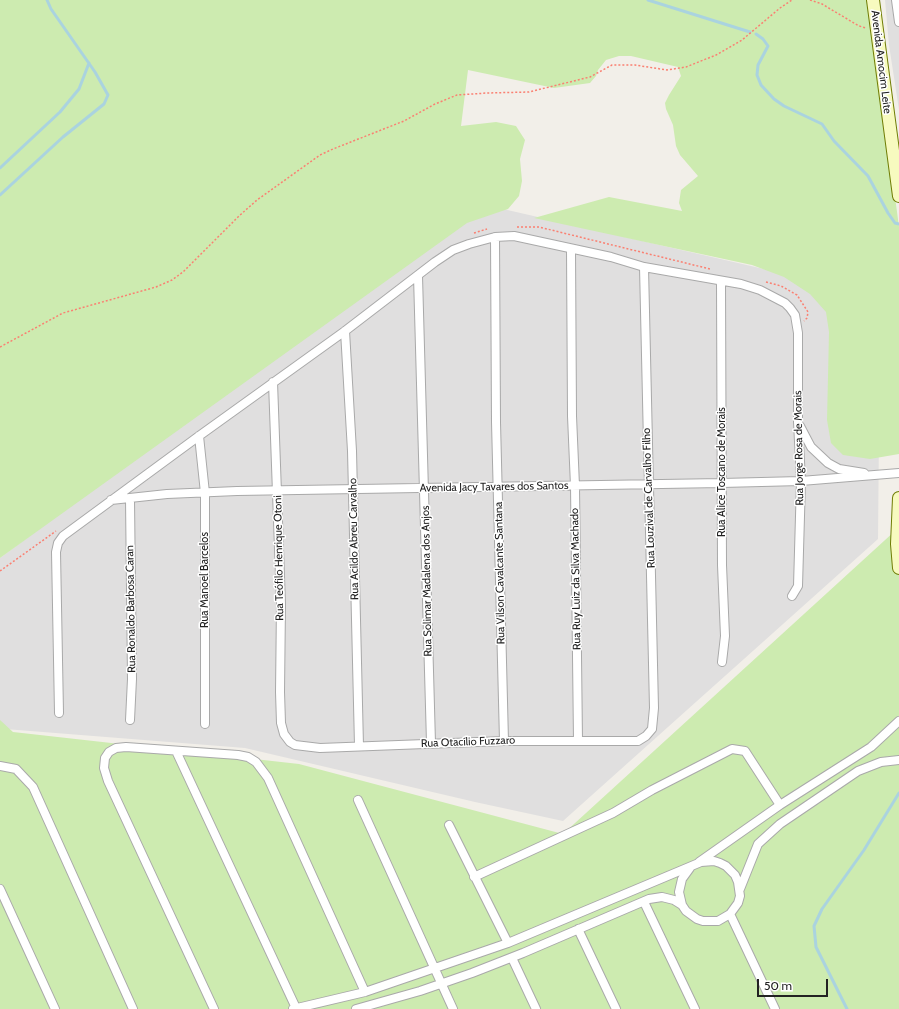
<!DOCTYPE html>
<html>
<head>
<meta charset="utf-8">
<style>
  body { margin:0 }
  #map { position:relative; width:899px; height:1009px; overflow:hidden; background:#f2efe9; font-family:Cabin,sans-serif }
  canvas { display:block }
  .scale { position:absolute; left:757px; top:979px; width:71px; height:18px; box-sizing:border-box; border:2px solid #222; border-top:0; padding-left:5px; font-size:12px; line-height:14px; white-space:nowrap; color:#222; -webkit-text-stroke:3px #fff; paint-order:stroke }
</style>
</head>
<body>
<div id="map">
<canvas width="899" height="1009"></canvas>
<div class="scale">50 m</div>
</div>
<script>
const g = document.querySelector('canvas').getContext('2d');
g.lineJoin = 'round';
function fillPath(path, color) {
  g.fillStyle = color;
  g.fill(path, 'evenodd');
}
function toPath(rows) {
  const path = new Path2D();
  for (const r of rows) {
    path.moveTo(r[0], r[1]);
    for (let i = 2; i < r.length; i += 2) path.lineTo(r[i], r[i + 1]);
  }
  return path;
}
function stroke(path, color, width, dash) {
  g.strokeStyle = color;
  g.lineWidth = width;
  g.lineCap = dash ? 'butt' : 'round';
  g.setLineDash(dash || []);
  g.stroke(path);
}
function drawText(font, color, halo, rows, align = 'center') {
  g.font = font + ' Cabin,sans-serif';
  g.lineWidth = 3;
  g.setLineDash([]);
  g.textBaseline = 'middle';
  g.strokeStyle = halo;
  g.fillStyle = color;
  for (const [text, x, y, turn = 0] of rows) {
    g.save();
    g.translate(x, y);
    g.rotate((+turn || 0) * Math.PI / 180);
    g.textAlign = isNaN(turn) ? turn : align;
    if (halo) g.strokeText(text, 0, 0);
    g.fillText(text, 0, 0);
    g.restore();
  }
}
const residential = toPath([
  [885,0,899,0,899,110,889,45],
  [477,203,838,286,880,326,878,539,563,821,475,802,245,748,5,729,0,724,0,558]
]);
const grass = toPath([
  [0,0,869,0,899,227,899,454,870,459,843,455,831,443,827,420,829,332,826,312,810,294,784,277,752,265,534,218,609,197,682,211,679,203,681,190,698,176,680,155,676,146,673,125,666,109,665,103,669,95,681,76,678,67,631,56,619,56,606,60,598,70,596,76,590,83,554,88,468,70,461,126,496,122,516,126,525,140,520,159,522,181,519,196,508,209,467,223,0,558],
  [896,530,899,533,899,1009,0,1009,0,720,13,732,299,764,563,834]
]);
const stream = toPath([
  [648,0,750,32],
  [756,34,763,39,768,46,758,65,757,75,761,85,774,99,784,106,822,124,834,141,868,176,888,213,895,223,899,224],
  [0,168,60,112,79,89,89,63],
  [0,195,63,137,104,104,108,95,95,72,51,9,47,0],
  [847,1009,816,947,814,926,822,909,864,850,899,793]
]);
const path = toPath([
  [810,0,822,4,859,26,866,28],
  [517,227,539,227,710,269],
  [474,233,487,229],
  [766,282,781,286,797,295,808,312,807,318,804,321],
  [0,347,63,313,156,287,172,280,183,272,239,216,257,200,320,155,333,149,404,121,435,104,457,95,487,93,529,92,590,77,612,65,635,65,667,70,686,67,716,55,742,40,780,8,792,0],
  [0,571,56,531]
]);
const street = toPath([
  [896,0,899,22],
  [495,237,496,422,504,741],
  [571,249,572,416,575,486,578,741],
  [418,276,431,743],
  [721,282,722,565,725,636,722,662],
  [345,331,352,451,359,746],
  [273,382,281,604,280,692,281,723,284,734,290,742,295,745,320,748,504,741,638,741,646,736,652,729,654,708,644,267],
  [800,426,811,447,828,463,839,469,864,473],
  [199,436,205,493,205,724],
  [130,499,132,679,130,720],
  [111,500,167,494,237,491,722,483,801,481,899,473],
  [59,713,56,552,58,543,63,536,199,436,345,331,435,262,453,250,469,244,495,237,514,236,611,257,644,267,741,284,760,290,785,303,790,308,795,315,798,333,798,422,801,481,798,586,792,596],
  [176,751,296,1008],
  [0,766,16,769,33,787,133,1009],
  [358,800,453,1009],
  [449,825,508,943],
  [699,862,780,805,871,747,899,721],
  [474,877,613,813,652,790,732,749,745,751,780,805],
  [0,889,55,1009],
  [740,889,758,844,780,824,858,771,881,762,899,760],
  [644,902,695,1009],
  [730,914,775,1009],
  [578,929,616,1009],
  [512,958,536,1009],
  [214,1009,108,781,104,768,105,758,109,752,116,748,126,747,238,755,248,757,256,762,268,778,365,992],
  [293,1009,365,992,508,943,701,862,714,861,720,863,726,866,735,875,738,882,740,896,738,903,730,914,718,921,703,921,697,919,686,911,682,905,679,892,682,879,690,868],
  [356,1009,420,991,472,973,523,953,649,899,662,897,674,900,682,905]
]);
const secondary = toPath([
  [873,0,899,196],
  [899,498,897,544,899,568]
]);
const streetNames = [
  ["Avenida Amocim Leite",881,62,83],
  ["Rua Jorge Rosa de Morais",799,448,-91],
  ["Rua Alice Toscano de Morais",722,472,-90],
  ["Avenida Jacy Tavares dos Santos",494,487,-1],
  ["Rua Louzival de Carvalho Filho",649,498,-92],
  ["Rua Acildo Abreu Carvalho",354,539,-91],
  ["Rua Teófilo Henrique Otoni",279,558,-91],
  ["Rua Vilson Cavalcante Santana",500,573,-91],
  ["Rua Ruy Luiz da Silva Machado",576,579,-91],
  ["Rua Manoel Barcelos",205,580,-90],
  ["Rua Solimar Madalena dos Anjos",427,581,-91],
  ["Rua Ronaldo Barbosa Caran",131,609,-91],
  ["Rua Otacílio Fuzzaro",468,742,-2]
];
fillPath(residential, '#e0dfdf');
fillPath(grass, '#cdebb0');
stroke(stream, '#aad3df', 3);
stroke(street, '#a9a9a9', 10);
stroke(secondary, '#707d05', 14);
stroke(path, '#fa8072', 1.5, [2, 2]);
stroke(street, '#fff', 8);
stroke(secondary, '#f7fabf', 12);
drawText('11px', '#222', '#fff', streetNames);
</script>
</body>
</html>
